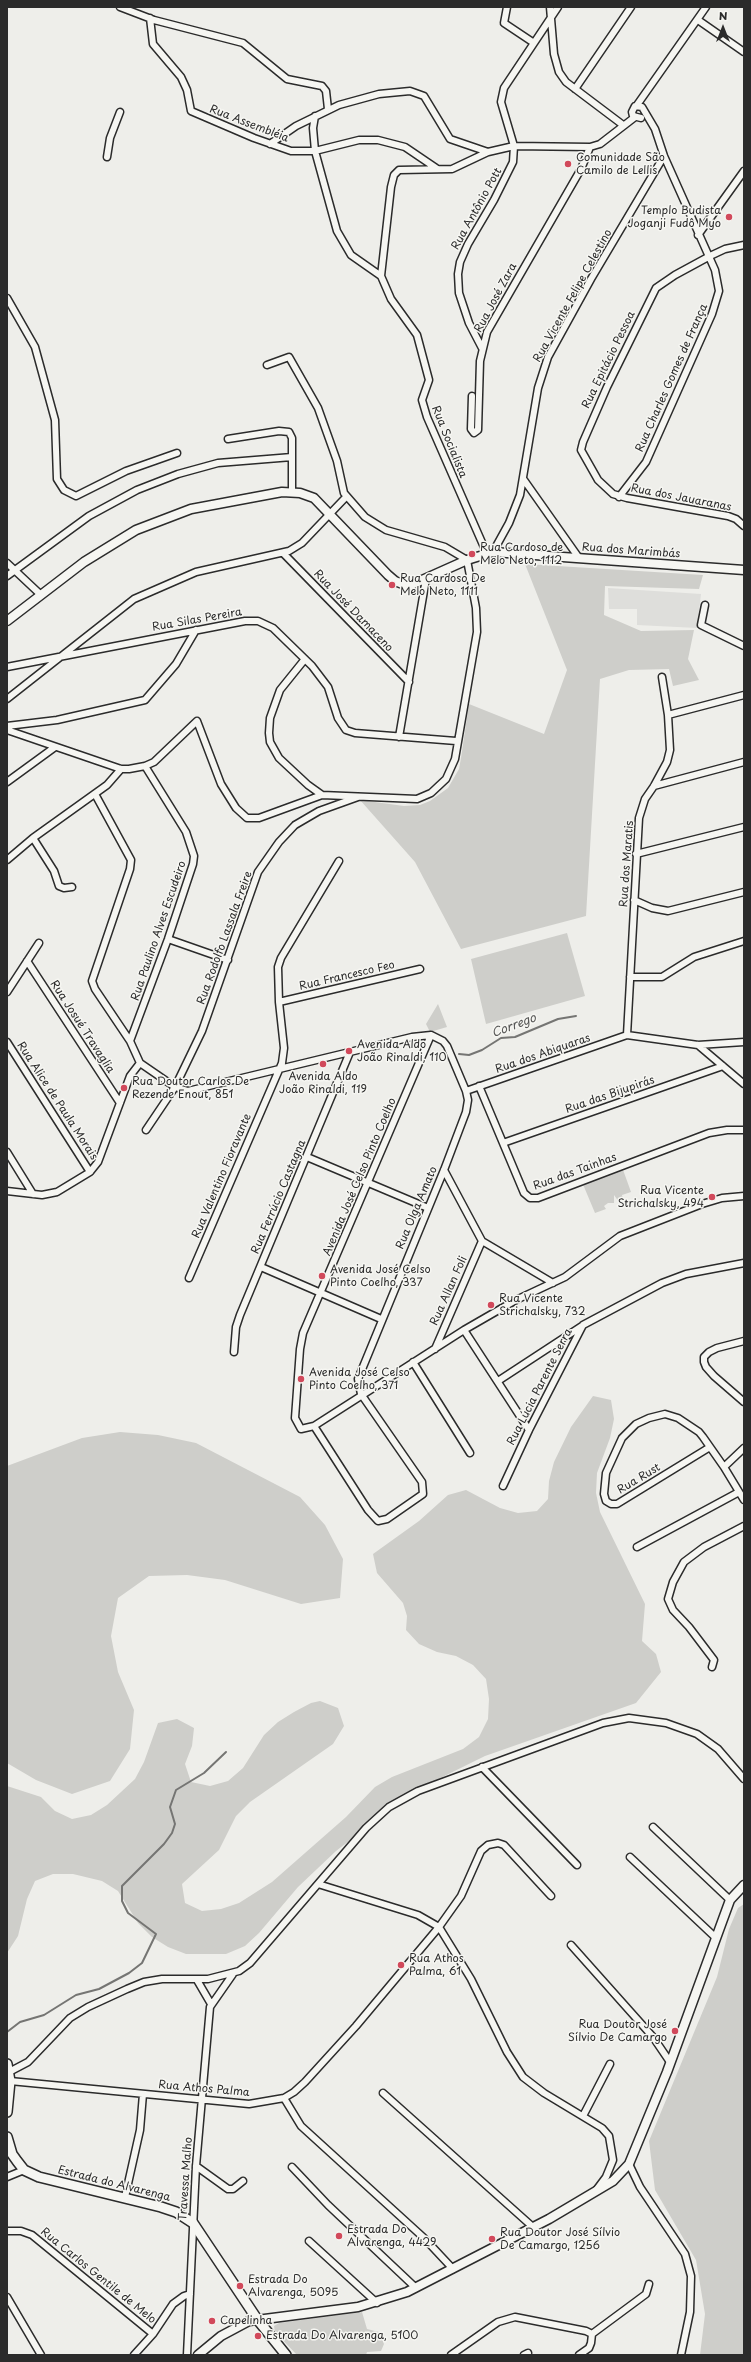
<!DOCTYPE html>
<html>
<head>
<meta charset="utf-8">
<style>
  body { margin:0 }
  #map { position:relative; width:751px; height:2362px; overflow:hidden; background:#eeeeea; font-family:"Playpen Sans",sans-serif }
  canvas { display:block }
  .frame { position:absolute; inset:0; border:8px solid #2b2b2b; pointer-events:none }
  .north { position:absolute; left:703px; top:8px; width:40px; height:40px; -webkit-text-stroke:3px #f6f6f2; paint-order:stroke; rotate:0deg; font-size:11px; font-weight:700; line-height:16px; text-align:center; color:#2b2b2b }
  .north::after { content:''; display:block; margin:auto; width:14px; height:18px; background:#2b2b2b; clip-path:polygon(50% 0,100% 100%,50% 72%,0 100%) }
</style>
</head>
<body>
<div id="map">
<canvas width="751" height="2362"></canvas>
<div class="frame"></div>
<div class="north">N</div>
</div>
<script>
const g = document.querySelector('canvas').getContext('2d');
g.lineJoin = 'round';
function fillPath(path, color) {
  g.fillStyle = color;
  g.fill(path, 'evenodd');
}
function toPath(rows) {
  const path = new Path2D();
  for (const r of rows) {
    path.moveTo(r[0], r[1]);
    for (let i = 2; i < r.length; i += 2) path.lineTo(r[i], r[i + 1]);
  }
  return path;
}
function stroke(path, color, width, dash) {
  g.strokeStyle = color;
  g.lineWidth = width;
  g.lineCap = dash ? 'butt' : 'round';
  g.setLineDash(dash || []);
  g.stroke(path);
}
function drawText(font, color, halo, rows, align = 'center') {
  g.font = font + ' "Playpen Sans",sans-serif';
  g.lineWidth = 3;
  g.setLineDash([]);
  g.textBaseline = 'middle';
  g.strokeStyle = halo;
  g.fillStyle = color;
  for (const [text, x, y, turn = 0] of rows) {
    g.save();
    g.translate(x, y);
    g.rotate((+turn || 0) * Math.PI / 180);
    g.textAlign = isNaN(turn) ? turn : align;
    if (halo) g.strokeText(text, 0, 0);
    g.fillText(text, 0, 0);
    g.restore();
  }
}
const built = toPath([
  [608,588,701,594,697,628,637,625,637,609,609,609]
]);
const green = toPath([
  [525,564,703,575,699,589,605,586,604,615,641,631,694,630,688,659,699,680,673,686,669,669,629,670,600,679,586,916,461,949,415,862,360,800,404,806,420,805,430,801,448,788,459,769,461,758,469,704,544,734,567,670],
  [567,933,585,996,486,1024,471,959],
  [438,1004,447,1027,430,1032,426,1024],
  [622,1167,631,1192,622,1195,623,1201,619,1202,614,1195,614,1203,608,1203,604,1206,606,1209,595,1213,582,1182],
  [593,1396,611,1400,614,1419,610,1438,597,1473,596,1493,600,1512,645,1604,642,1641,656,1654,661,1672,636,1703,485,1756,414,1791,336,1851,298,1887,259,1933,245,1946,226,1954,186,1954,168,1947,152,1937,138,1923,118,1891,102,1881,73,1874,53,1874,35,1881,27,1899,18,1936,7,1953,7,1786,41,1797,55,1811,72,1819,91,1815,107,1805,135,1779,144,1762,158,1723,177,1719,194,1728,192,1746,185,1764,191,1782,210,1786,228,1781,243,1768,264,1735,278,1722,294,1712,311,1703,320,1701,338,1708,344,1726,333,1744,250,1802,236,1816,219,1850,182,1884,185,1903,202,1911,221,1909,239,1903,272,1882,346,1817,375,1787,392,1777,463,1749,479,1737,488,1719,489,1699,486,1679,473,1665,456,1656,437,1652,419,1644,406,1630,407,1616,403,1603,377,1573,373,1554,419,1521,448,1495,466,1490,500,1508,518,1513,537,1511,548,1499,549,1481,554,1462,571,1427],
  [120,1432,158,1435,196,1443,300,1497,325,1525,343,1559,340,1598,301,1604,225,1580,187,1575,149,1576,118,1598,111,1636,118,1672,134,1710,130,1749,110,1781,72,1794,36,1780,7,1763,7,1466,82,1438],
  [744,1904,744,2355,700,2355,705,2314,696,2260,655,2190,649,2141,717,1977,729,1929,738,1908],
  [362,2312,367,2329,379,2332,384,2344,381,2351,367,2352,366,2355,297,2355,275,2332,274,2326,279,2323]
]);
const stream = toPath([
  [459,1054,469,1055,482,1050,501,1038,515,1037,558,1019,576,1016],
  [7,2032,20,2022,44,2015,76,1995,99,1989,129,1973,142,1963,156,1934,128,1913,122,1901,122,1886,164,1844,172,1833,175,1824,170,1807,176,1790,204,1773,226,1752]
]);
const street = toPath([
  [120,7,154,20,243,43,287,79,322,86,326,91,328,109],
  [507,7,504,23,534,43],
  [550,7,554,54,559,72,566,82,623,125],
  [150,18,153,44,181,77,187,90,191,111,254,138,291,151,315,151,359,140,378,140,405,147,436,168],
  [698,20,744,52],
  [575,89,631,7],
  [637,105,706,7],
  [315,116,313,128,315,151,337,231,351,255,381,276,391,299,417,335,429,380,422,400,427,417,487,554],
  [270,144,296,126,339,105,379,94,410,91,424,96,450,139,488,152],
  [107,157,110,138,120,112],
  [698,235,744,171],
  [744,245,725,249,710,256,675,275,656,288,607,387,583,442,581,450,598,480,613,494,627,498,728,516,736,519,744,526],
  [381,276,391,187,394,175,399,170,452,169,488,152,514,146,590,147,600,144,635,117],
  [7,298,35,347,55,420,57,479,64,490,76,496,126,471,177,453],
  [482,348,469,323,459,293,458,274,460,262,468,244,494,200,513,162,514,146,501,102,504,88,558,7],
  [267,365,289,357,318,408,337,461,344,493,365,517,386,530,445,547,467,560,476,608,477,632,455,759,446,779,431,793,417,799,322,795,308,785,279,758,270,742,269,733,270,718,280,690,305,659],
  [472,396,471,429,474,433,478,430,480,361,487,332,581,169,590,147],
  [228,439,279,431,289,432,292,438,292,492],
  [524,480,579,558],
  [619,497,646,462,712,314,719,291,715,270,664,156,655,129,642,107,635,106,632,112,633,116,641,118],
  [493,552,509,523,520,495,538,388,548,357,591,279,664,156],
  [283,553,409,682],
  [7,563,41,595],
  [7,576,89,516,137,490,178,474,218,463,292,457],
  [705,605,701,625,744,646],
  [7,667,245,621,258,621,273,628,312,666,328,687,338,718,346,730,355,733,456,741],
  [7,699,134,599,196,572,289,551,302,543,346,497],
  [668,715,744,695],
  [7,726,57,720,145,700,176,664,196,630],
  [7,730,121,769,129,769,145,766,154,762,197,721,221,784,236,808,247,818,259,818,322,795],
  [399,737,426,579],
  [145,766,186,832,194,856,193,864,168,939,130,1041,140,1063,175,1087,188,1091,412,1037,431,1035,443,1041,447,1046,466,1091,468,1100,466,1112,444,1170,358,1379,361,1394,422,1482,423,1494,387,1519,378,1521,368,1510,314,1426],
  [7,782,55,747],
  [654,786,744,762],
  [95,794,131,860,130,869,92,981,95,989,130,1041],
  [33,838,54,871,59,886,64,888,72,887],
  [636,854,744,827],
  [7,860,33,838,107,785,121,769],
  [634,900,652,908,668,911,744,892],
  [168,939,228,960],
  [27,961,120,1103],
  [630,977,662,977,694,957,744,941],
  [7,992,39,943],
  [279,1002,420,969],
  [431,1035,303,1333,300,1349,295,1418,301,1429,314,1426,464,1330,516,1300,565,1277,620,1236,702,1204,722,1198,744,1196],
  [627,1035,639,818,645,799,654,786,667,762,670,750,668,715,662,677],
  [7,1042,90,1172],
  [698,1045,744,1084],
  [479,1086,524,1193,530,1198,538,1198,709,1133,727,1130,744,1130],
  [466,1091,627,1035,698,1045,744,1042],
  [146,1130,175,1087,202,1031,258,872,279,842,295,825,319,811,358,797],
  [503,1143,723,1066],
  [7,1152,33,1194],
  [307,1157,428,1208],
  [444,1170,482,1241,553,1283],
  [7,1191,42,1195,57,1192,90,1172,98,1162,130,1076,140,1063],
  [261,1267,381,1319],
  [189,1278,282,1063,284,1048,279,1002,278,967,281,958,339,861],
  [464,1330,529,1430],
  [744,1341,717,1348,709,1352,704,1357,704,1362,706,1367,714,1376,744,1402],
  [435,1349,482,1241],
  [234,1352,236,1327,240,1315,350,1052],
  [413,1362,470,1453],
  [498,1381,582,1326],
  [710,1447,617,1504,611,1504,606,1501,604,1494,606,1473,622,1438,636,1424,649,1418,665,1414,678,1418,699,1432,703,1437,724,1467,744,1500],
  [724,1467,744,1448],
  [503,1486,529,1430,583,1325,662,1283,686,1274,744,1263],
  [637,1547,739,1492],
  [712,1667,714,1660,689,1627,673,1610,668,1599,673,1582,684,1562,704,1547,744,1526],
  [482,1767,577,1865],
  [653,1827,730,1900],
  [630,1857,716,1938],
  [318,1884,418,1915,439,1927,471,1979,507,2052,523,2077,544,2093,602,2128,609,2136,613,2160,606,2177,597,2189],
  [571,1945,653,2037,670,2062],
  [197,1980,211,2004],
  [9,2072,28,2062,70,2018,88,2007,127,1989,144,1982,162,1979,208,1979,239,1971,250,1963,366,1828,389,1807,418,1791,603,1723,629,1718,666,1723,697,1734,718,1749,744,1779],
  [10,2081,249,2104,284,2098,294,2092,305,2082,356,2026,439,1927,461,1896,481,1851,488,1845,498,1843,504,1845,551,1896],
  [383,2093,534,2228],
  [284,2098,301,2126,424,2238,453,2269],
  [583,2116,610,2064],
  [629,2164,640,2187,685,2254,691,2276,690,2312,681,2355],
  [196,2166,228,2189,233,2189,243,2181],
  [292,2167,328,2205,416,2288],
  [7,2177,24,2170],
  [125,2197,140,2130,143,2094],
  [7,2231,21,2231,32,2235,153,2334],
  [309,2241,377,2303],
  [7,2297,41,2355],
  [592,2334,646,2294,649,2284],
  [134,2355,153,2334,173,2304,184,2296,190,2294],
  [187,2355,196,2166,210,2007,233,1974],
  [451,2355,498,2322,515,2317,586,2331,592,2334,591,2343,589,2348,579,2355],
  [524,2355,528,2353]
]);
const secondary = toPath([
  [7,621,84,562,136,530,191,509,282,492,300,493,314,498,388,575,395,581,405,585,411,585,467,560,493,552,744,570],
  [198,2355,221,2336,249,2321,358,2307,407,2292,549,2219,613,2181,629,2164,667,2072,730,1900,744,1885]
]);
const primary = toPath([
  [7,2064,10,2081,7,2112],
  [7,2137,12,2154,17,2161,24,2170,39,2177,161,2207,176,2212,193,2223,257,2319,286,2355]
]);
const markers = [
  [568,164,4,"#d1495b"],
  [729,217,4,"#d1495b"],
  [472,554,4,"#d1495b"],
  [392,585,4,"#d1495b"],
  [349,1051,4,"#d1495b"],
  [323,1064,4,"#d1495b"],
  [124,1088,4,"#d1495b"],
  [712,1197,4,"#d1495b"],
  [322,1276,4,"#d1495b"],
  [491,1305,4,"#d1495b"],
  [301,1379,4,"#d1495b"],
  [401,1965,4,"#d1495b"],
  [675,2031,4,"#d1495b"],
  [339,2236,4,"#d1495b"],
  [492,2239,4,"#d1495b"],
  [240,2286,4,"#d1495b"],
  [212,2321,4,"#d1495b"],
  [258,2336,4,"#d1495b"]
];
const streetNames = [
  ["Rua Assembléia",249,124,21],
  ["Rua Antônio Pott",477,209,-61],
  ["Rua Vicente Felipe Celestino",573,296,-61],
  ["Rua José Zara",496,298,-62],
  ["Rua Epitácio Pessoa",609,360,-64],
  ["Rua Charles Gomes de França",672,378,-66],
  ["Rua Socialista",449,442,68],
  ["Rua dos Jauaranas",681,498,11],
  ["Rua dos Marimbás",631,551,4],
  ["Rua José Damaceno",353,611,46],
  ["Rua Silas Pereira",197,620,-10],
  ["Rua dos Maratis",627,864,-86],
  ["Rua Paulino Alves Escudeiro",159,931,-71],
  ["Rua Rodolfo Lassala Freire",225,938,-70],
  ["Rua Francesco Feo",347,976,-13],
  ["Rua Josué Travaglia",82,1027,57],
  ["Rua dos Abiquaras",543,1054,-19],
  ["Rua das Bijupirás",610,1095,-19],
  ["Rua Alice de Paula Morais",57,1101,57],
  ["Rua das Tainhas",575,1172,-20],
  ["Rua Valentino Fioravante",222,1176,-67],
  ["Avenida José Celso Pinto Coelho",360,1177,-67],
  ["Rua Ferrúcio Castagna",279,1197,-67],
  ["Rua Olga Amato",417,1208,-67],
  ["Rua Allan Foli",449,1291,-66],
  ["Rua Lúcia Parente Serra",540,1387,-63],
  ["Rua Rust",639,1479,-31],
  ["Rua Athos Palma",204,2089,5],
  ["Travessa Malho",186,2179,-86],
  ["Estrada do Alvarenga",114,2184,14],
  ["Rua Carlos Gentile de Melo",98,2276,39]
];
const poiNames = [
  ["Comunidade São",576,158],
  ["Camilo de Lellis",576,171],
  ["Templo Budista",721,211,"right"],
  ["Joganji Fudô Myo",721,224,"right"],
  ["Rua Cardoso de",480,548],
  ["Melo Neto, 1112",480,561],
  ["Rua Cardoso De",400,579],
  ["Melo Neto, 1111",400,592],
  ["Avenida Aldo",357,1045],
  ["João Rinaldi, 110",357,1058],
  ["Avenida Aldo",323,1077,"center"],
  ["João Rinaldi, 119",323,1090,"center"],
  ["Rua Doutor Carlos De",132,1082],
  ["Rezende Enout, 851",132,1095],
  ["Rua Vicente",704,1191,"right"],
  ["Strichalsky, 494",704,1204,"right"],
  ["Avenida José Celso",330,1270],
  ["Pinto Coelho, 337",330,1283],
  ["Rua Vicente",499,1299],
  ["Strichalsky, 732",499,1312],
  ["Avenida José Celso",309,1373],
  ["Pinto Coelho, 371",309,1386],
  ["Rua Athos",409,1959],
  ["Palma, 61",409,1972],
  ["Rua Doutor José",667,2025,"right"],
  ["Sílvio De Camargo",667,2038,"right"],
  ["Estrada Do",347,2230],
  ["Alvarenga, 4429",347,2243],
  ["Rua Doutor José Sílvio",500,2233],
  ["De Camargo, 1256",500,2246],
  ["Estrada Do",248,2280],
  ["Alvarenga, 5095",248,2293],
  ["Capelinha",220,2321],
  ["Estrada Do Alvarenga, 5100",266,2336]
];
const waterNames = [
  ["Corrego",514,1026,-21]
];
fillPath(built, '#dededb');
fillPath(green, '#cececa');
stroke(stream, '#757573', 2);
stroke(street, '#2b2b2b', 9);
stroke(secondary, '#2b2b2b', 11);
stroke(primary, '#2b2b2b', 12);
stroke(street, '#f6f6f2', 6);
stroke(secondary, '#f6f6f2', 8);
stroke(primary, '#f6f6f2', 9);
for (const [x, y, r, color] of markers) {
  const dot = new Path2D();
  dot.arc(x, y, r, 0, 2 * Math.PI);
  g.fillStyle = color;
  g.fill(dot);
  stroke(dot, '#f6f6f2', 1.5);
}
drawText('11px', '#2b2b2b', '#f6f6f2', streetNames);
drawText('11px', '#2b2b2b', '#f6f6f2', poiNames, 'left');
drawText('italic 12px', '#565655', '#f6f6f2', waterNames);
</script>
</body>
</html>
